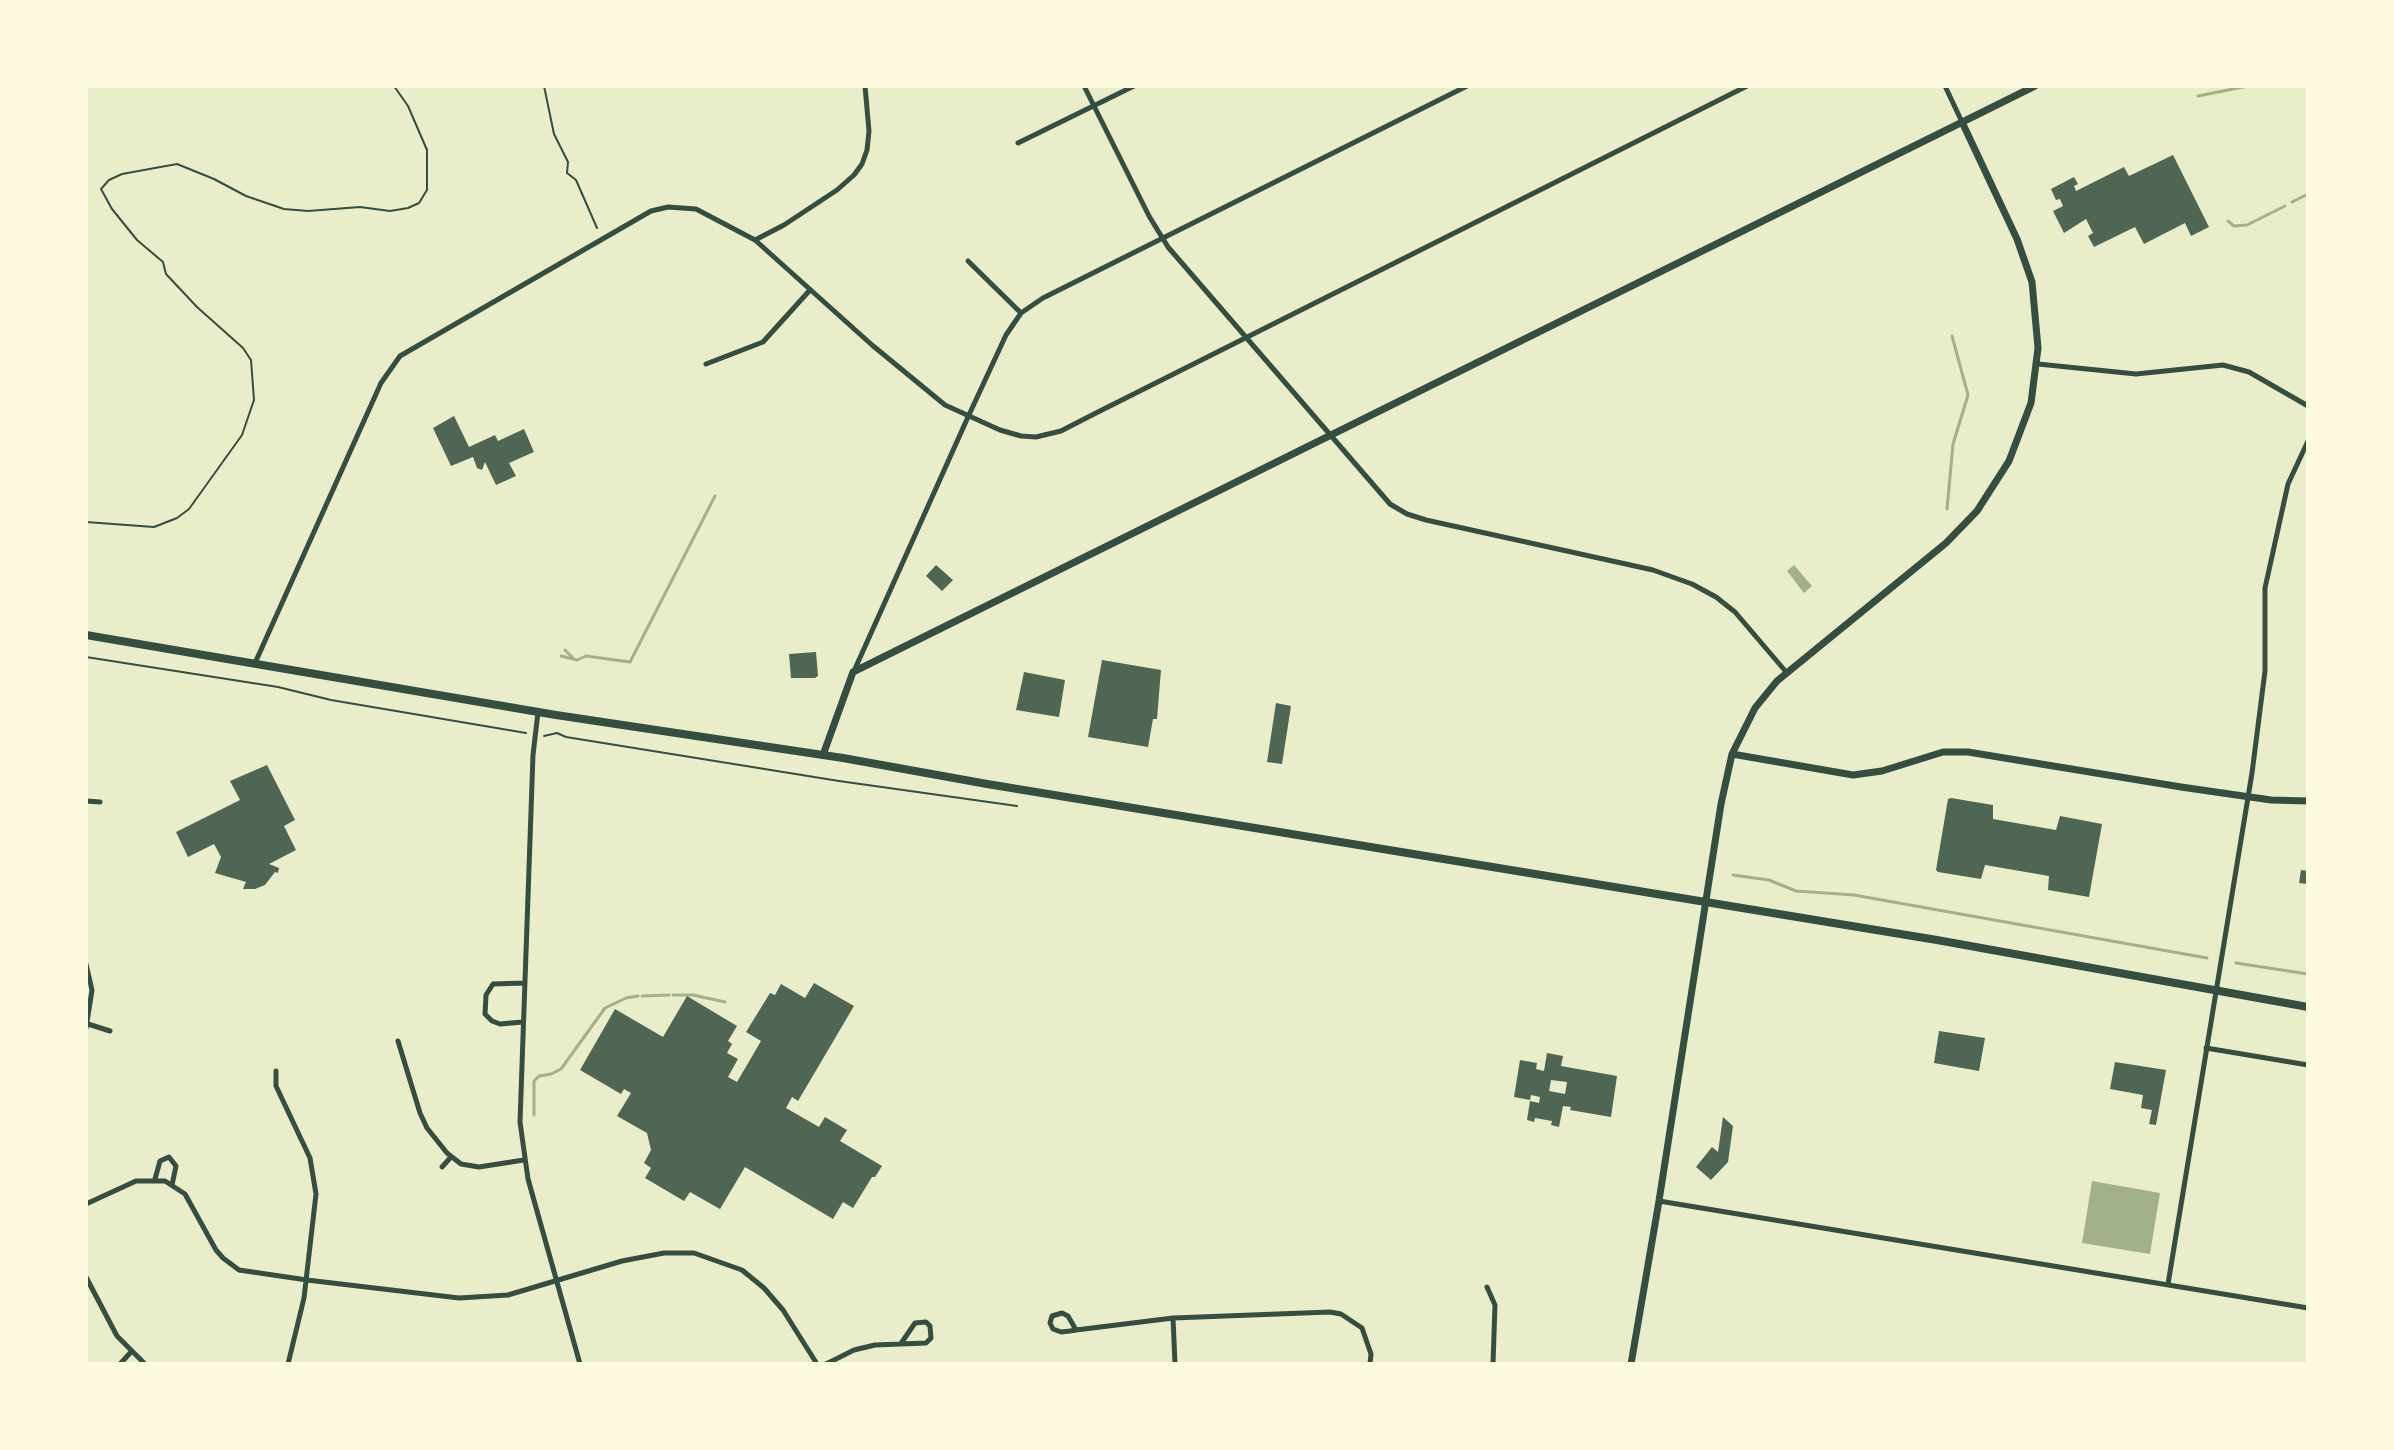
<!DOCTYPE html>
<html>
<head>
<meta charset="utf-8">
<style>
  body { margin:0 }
  #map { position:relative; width:2394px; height:1450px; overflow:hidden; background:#e9edc9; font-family:"Open Sans",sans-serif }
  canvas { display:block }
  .frame { position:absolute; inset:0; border:88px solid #fefae0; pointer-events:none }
</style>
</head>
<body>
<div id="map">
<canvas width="2394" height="1450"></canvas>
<div class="frame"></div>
</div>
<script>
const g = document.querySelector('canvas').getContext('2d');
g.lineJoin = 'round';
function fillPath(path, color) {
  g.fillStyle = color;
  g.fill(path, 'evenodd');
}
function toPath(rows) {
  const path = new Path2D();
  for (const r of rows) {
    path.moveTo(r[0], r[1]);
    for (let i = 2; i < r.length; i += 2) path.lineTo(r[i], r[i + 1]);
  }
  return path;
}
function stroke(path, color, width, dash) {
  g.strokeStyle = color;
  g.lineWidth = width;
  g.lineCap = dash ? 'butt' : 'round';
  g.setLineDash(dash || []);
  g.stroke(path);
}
const water = toPath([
  [1794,565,1812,586,1804,593,1787,571],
  [2092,1181,2160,1193,2150,1254,2082,1243]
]);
const stream = toPath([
  [2198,96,2248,86],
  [2292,202,2308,194],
  [2228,221,2234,226,2247,225,2285,206],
  [1947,509,1953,444,1968,395,1952,336],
  [565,650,574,659],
  [561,656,577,660,586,656,630,662,715,496],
  [1733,875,1769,880,1796,891,1854,895,2207,958],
  [2236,963,2308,974],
  [673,995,693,995,725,1002],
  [642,996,669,995],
  [534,1115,534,1081,539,1076,551,1074,561,1069,605,1008,626,998,638,996]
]);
const building = toPath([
  [2173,155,2209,227,2191,236,2185,223,2144,244,2135,227,2094,247,2088,236,2093,233,2086,219,2064,233,2053,211,2063,206,2060,199,2056,200,2051,189,2074,177,2078,184,2074,186,2076,191,2124,167,2129,176],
  [454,416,469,447,495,435,498,441,524,429,534,452,509,463,516,476,496,485,485,462,482,470,477,468,473,457,451,466,433,428],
  [936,565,953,580,942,591,926,576],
  [816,652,818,676,815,678,791,678,789,654],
  [1102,660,1161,670,1157,719,1153,719,1148,747,1088,737],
  [1024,672,1065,680,1059,717,1016,710],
  [1276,703,1291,706,1282,764,1267,762],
  [267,765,295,820,284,826,296,850,269,864,279,868,278,873,275,872,265,885,255,889,243,889,246,882,215,873,221,857,214,844,188,857,176,832,240,800,230,781],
  [1951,798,1993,805,1993,819,2056,830,2060,816,2102,824,2089,897,2048,890,2049,876,1985,865,1981,879,1938,872,1936,870,1948,799],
  [2301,870,2308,871,2308,884,2299,883],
  [814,983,854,1006,798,1101,792,1097,786,1108,819,1127,825,1117,847,1130,840,1141,882,1166,875,1177,872,1177,853,1208,843,1202,833,1219,745,1167,720,1209,690,1192,684,1201,645,1178,651,1168,644,1163,651,1150,647,1133,617,1116,631,1093,624,1089,621,1094,580,1070,615,1009,663,1037,687,996,737,1026,728,1041,732,1044,727,1053,738,1059,728,1077,737,1082,761,1041,746,1032,770,993,775,995,781,984,805,998],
  [1939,1031,1985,1038,1979,1071,1934,1063],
  [1547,1053,1563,1056,1561,1066,1617,1076,1611,1117,1570,1110,1571,1107,1563,1106,1559,1127,1551,1125,1552,1121,1535,1118,1534,1122,1527,1120,1530,1101,1539,1103,1540,1097,1531,1095,1530,1100,1514,1097,1520,1060,1537,1063,1536,1069,1544,1071],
  [1551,1080,1567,1082,1565,1094,1549,1091],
  [2115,1062,2166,1070,2156,1125,2149,1124,2152,1110,2141,1108,2143,1095,2110,1089],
  [1723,1117,1733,1126,1728,1162,1711,1180,1696,1167,1712,1147,1718,1152]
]);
const path = toPath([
  [544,86,554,134,568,162,567,173,576,180,597,228],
  [86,522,154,527,177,518,189,509,242,435,254,400,251,360,243,348,197,307,166,274,163,262,137,240,112,209,101,189,109,180,122,174,177,164,214,179,246,196,284,209,308,211,360,207,390,211,408,208,419,203,427,190,427,150,408,106,394,86],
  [86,657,278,687,331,700,526,733],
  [544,736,557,733,566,737,839,781,1017,806]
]);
const minor = toPath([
  [1084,86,1149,216,1168,247,1390,504,1407,514,1426,520,1653,570,1692,584,1716,597,1735,612,1787,673],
  [1945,86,1962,122],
  [1018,143,1134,86],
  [755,240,872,345,945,405,1000,430,1021,436,1036,437,1061,431,1092,415,1747,86],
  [968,261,1021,313],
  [706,364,763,342,810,290],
  [2038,364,2136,374,2223,365,2249,372,2308,406],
  [255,663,381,383,400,356,651,211,668,207,696,209,755,240,784,225,837,190,854,175,862,164,867,150,869,131,865,86],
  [854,671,968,417,1006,335,1021,313,1043,298,1467,86],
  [538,712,533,755,520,1122,528,1179,580,1364],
  [86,801,100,802],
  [86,964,92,990,86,1028],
  [523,1022,500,1024,492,1021,485,1014,486,995,493,984,525,983],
  [88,1024,110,1031],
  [398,1041,420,1113,427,1128,447,1153,461,1164,479,1167,524,1160],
  [2206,1048,2308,1065],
  [276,1071,276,1086,310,1158,316,1194,304,1298,288,1364],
  [442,1167,451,1157],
  [155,1179,160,1161,169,1157,176,1166,172,1185],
  [1659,1201,2308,1308],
  [86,1204,136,1181,165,1181,185,1194,216,1250,223,1258,239,1270,307,1280,459,1298,508,1295,622,1261,664,1253,694,1253,742,1270,764,1288,783,1310,817,1364],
  [86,1277,117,1336,145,1364],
  [2168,1284,2252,773,2265,671,2265,588,2288,484,2308,441],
  [1487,1287,1495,1305,1493,1364],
  [1173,1318,1175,1364],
  [1076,1330,1068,1316,1062,1313,1052,1316,1050,1323,1053,1329,1061,1332,1070,1331,1076,1330,1173,1318,1330,1312,1341,1314,1362,1328,1371,1354,1370,1364],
  [120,1364,131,1352],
  [826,1364,854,1350,875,1345,926,1343,931,1338,930,1326,926,1322,915,1323,902,1342]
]);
const tertiary = toPath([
  [1732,754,1853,775,1882,771,1943,752,1968,752,2181,787,2271,800,2308,801],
  [823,755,853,672,2035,86],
  [1631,1364,1659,1201,1721,804,1732,754,1755,708,1777,681,1946,543,1977,511,2009,461,2031,403,2038,348,2032,282,2017,239,1962,122]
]);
const secondary = toPath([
  [86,635,556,715,843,758,987,784,1937,940,2308,1007]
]);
fillPath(water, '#a3b18a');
stroke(stream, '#a3b18a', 3);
fillPath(building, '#4f6655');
stroke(path, '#344e41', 2);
stroke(minor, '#344e41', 5);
stroke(tertiary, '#344e41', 7);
stroke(secondary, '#344e41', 8);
</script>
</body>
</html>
